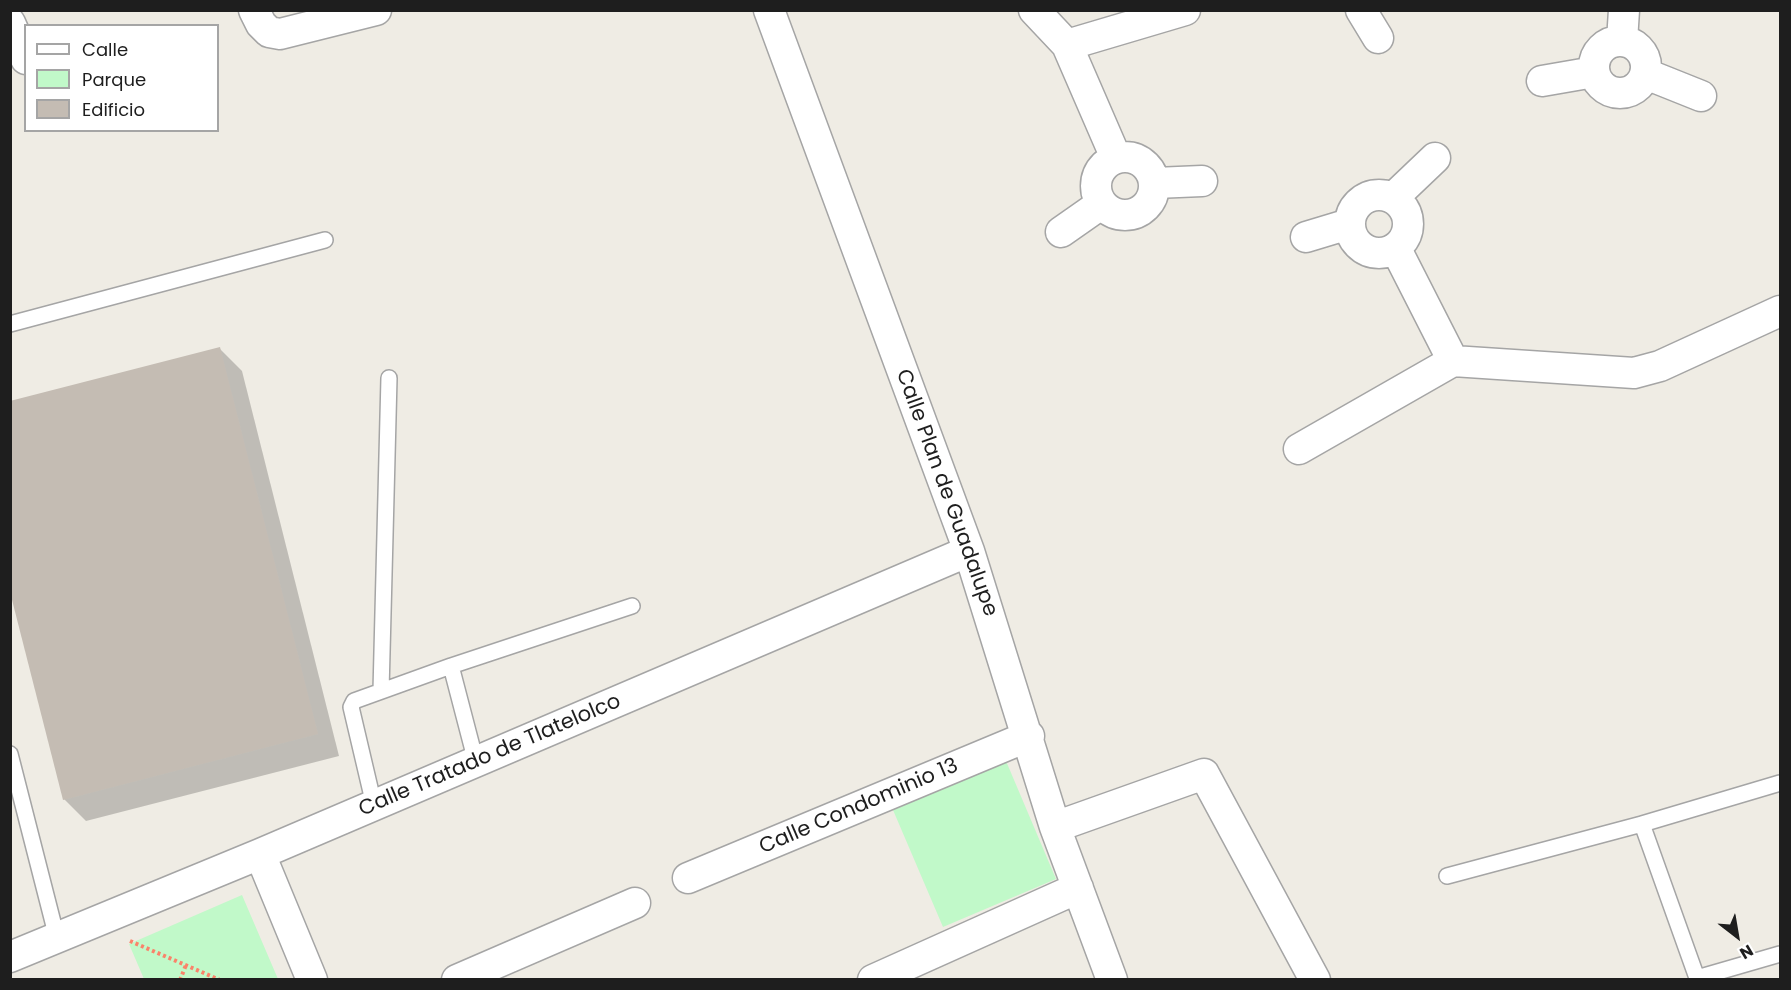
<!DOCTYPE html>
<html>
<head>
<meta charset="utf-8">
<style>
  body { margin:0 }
  #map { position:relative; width:1791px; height:990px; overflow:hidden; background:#efece4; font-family:Poppins,sans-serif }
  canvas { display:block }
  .frame { position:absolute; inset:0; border:12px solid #1e1e1e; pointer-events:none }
  .legend { position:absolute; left:24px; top:24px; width:195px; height:108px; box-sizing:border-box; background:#fff; border:2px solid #a5a5a5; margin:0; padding:8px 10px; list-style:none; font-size:18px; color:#1e1e1e }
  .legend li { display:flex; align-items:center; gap:12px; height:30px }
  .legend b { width:30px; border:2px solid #a5a5a5 }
  .north { position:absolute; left:1707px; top:906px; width:60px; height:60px; -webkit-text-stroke:4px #fff; paint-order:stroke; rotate:149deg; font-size:16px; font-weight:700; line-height:24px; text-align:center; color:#1e1e1e }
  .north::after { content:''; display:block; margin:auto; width:21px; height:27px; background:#1e1e1e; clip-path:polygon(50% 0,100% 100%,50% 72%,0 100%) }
</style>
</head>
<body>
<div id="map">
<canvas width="1791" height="990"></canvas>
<div class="frame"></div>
<ul class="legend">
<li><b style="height:8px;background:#fff"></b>Calle</li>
<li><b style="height:16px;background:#c1f9c9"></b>Parque</li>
<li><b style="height:16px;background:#c4bcb3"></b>Edificio</li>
</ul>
<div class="north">N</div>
</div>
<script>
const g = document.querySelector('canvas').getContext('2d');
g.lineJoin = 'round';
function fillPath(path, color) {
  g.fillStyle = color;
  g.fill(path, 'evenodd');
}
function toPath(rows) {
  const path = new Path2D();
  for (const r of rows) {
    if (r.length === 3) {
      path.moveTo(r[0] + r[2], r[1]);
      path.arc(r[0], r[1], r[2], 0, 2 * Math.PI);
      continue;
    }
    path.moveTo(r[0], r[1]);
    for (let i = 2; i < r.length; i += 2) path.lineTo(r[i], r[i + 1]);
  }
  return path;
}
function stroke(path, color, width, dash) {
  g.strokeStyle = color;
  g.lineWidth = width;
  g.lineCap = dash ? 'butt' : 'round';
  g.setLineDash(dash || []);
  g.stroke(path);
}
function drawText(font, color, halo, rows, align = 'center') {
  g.font = font + ' Poppins,sans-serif';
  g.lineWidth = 4.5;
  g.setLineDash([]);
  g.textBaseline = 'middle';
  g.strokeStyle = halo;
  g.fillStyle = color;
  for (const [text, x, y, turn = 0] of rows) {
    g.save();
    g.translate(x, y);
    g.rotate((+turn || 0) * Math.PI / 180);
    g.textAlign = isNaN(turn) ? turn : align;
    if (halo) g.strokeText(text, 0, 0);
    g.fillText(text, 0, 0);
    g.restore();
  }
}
const park = toPath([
  [1006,761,1056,879,943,927,893,810],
  [242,895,278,979,144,979,129,944]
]);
const shadow = toPath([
  [220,349,242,371,339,756,86,821,64,799]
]);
const building = toPath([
  [220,347,318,734,63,800,10,592,10,401]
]);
const path = toPath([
  [130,941,220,980],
  [180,980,186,965]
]);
const service = toPath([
  [10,324,325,240],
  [381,691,389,378],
  [10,754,57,938],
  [476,762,451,666,632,606],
  [1780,783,1642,824,1697,978,1780,954],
  [374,805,351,707,354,701,451,666],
  [1447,876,1642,824]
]);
const minor = toPath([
  [254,10,261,24,269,32,280,34,376,10],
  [769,10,969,551,1055,827,1112,980],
  [1034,10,1067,45,1116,158],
  [1361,10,1378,38],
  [10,23,26,59],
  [1620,67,26],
  [1622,41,1624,10],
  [1067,45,1185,10],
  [1646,74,1701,96],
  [1542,81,1594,72],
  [1125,186,29],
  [1155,183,1202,181],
  [1379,224,29],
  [1393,198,1435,158],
  [1061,232,1101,204],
  [1306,237,1349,224],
  [1396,249,1453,361],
  [1453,361,1634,373,1660,366,1780,311],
  [1299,449,1453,361],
  [1055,827,1204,774,1315,980],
  [260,854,312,980],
  [688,878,1029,736],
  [10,957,260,854,969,551],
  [457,980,635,903],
  [873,980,1078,888]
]);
const streetNames = [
  ["Calle Plan de Guadalupe",946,493,70],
  ["Calle Tratado de Tlatelolco",490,756,-23],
  ["Calle Condominio 13",859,807,-23]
];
fillPath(park, '#c1f9c9');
fillPath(shadow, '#0003');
fillPath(building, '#c4bcb3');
stroke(service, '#a5a5a5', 18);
stroke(minor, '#a5a5a5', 33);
stroke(path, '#fa836a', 4, [3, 3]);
stroke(service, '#fff', 15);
stroke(minor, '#fff', 30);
drawText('21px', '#1e1e1e', '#fff', streetNames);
</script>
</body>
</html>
